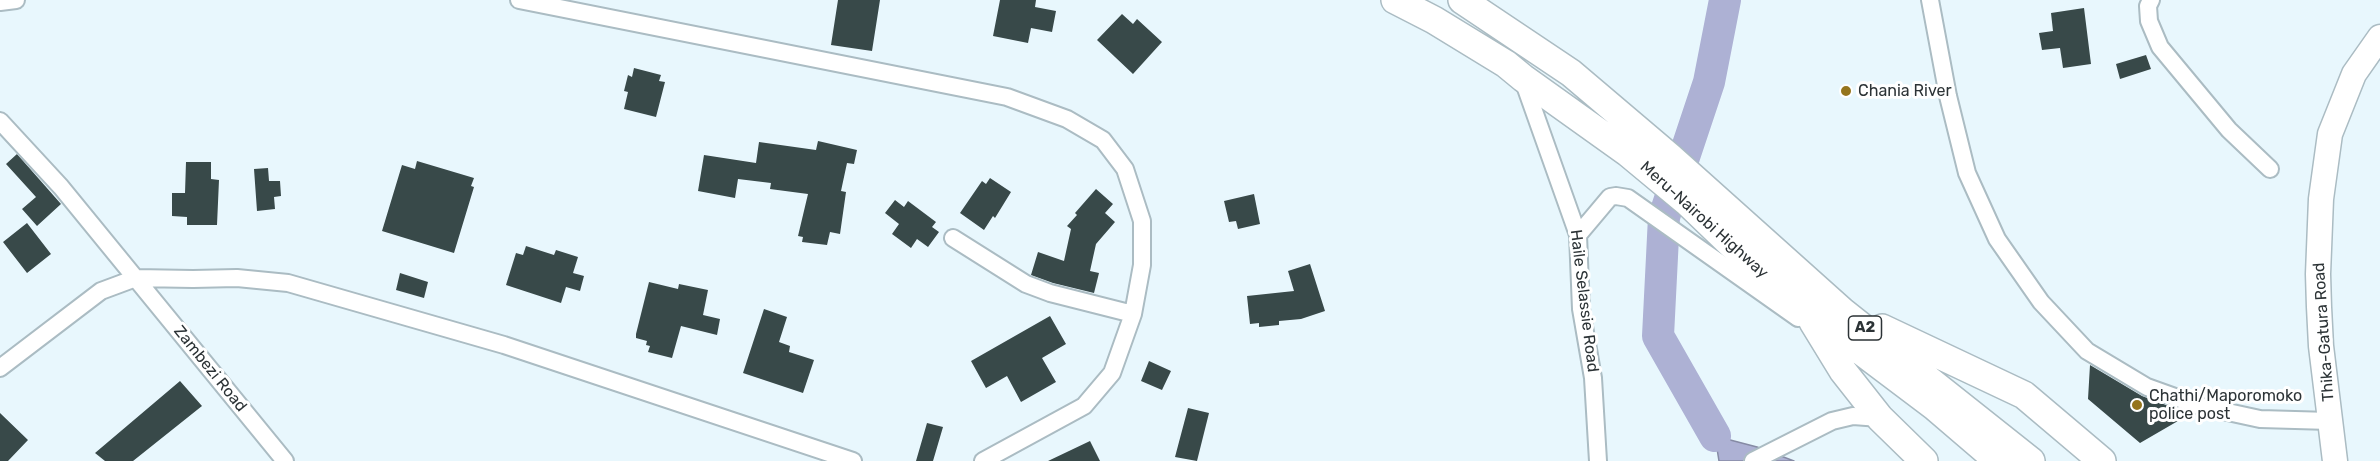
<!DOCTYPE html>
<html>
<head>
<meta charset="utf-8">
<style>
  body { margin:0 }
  canvas { display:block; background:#e8f7fd }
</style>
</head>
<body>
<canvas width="2380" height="461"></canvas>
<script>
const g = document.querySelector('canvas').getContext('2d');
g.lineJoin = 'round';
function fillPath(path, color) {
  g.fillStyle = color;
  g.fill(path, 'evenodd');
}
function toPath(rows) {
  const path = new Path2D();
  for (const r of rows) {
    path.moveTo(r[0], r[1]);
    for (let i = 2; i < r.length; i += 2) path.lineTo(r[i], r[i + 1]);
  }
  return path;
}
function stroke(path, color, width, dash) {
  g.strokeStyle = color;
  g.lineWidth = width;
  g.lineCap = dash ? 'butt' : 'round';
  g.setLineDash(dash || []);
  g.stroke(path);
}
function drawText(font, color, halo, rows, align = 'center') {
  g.font = font + ' Rubik,sans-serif';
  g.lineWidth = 6;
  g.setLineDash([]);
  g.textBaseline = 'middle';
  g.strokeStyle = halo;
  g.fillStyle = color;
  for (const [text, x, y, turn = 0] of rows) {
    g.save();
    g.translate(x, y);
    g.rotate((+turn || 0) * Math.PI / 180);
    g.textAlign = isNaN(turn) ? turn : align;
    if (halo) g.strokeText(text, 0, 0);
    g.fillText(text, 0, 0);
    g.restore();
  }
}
const water = toPath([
  [1715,436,1757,447,1794,461,1719,461,1715,436]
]);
const river = toPath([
  [1715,436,1658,336,1664,217,1709,82,1725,0]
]);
const building = toPath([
  [838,0,880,0,872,51,831,45],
  [1000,0,1036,0,1035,7,1056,11,1052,32,1031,28,1028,43,993,36],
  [2084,8,2091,64,2063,68,2060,48,2042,50,2039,33,2053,31,2051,13],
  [1122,14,1133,24,1137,19,1162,42,1133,74,1097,40],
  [2146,55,2151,69,2120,79,2116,64],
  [634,68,661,75,659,81,665,82,656,117,624,109,628,92,624,91,628,75,632,77],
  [818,141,857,150,854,164,847,163,841,191,846,192,840,234,830,232,827,245,802,242,803,237,798,236,808,194,770,189,771,183,738,179,735,198,698,191,704,155,756,163,759,142,816,150],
  [17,154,61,204,37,226,22,209,36,197,6,164],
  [417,161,474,178,471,186,474,187,454,253,382,231,402,165,415,169],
  [186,162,211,162,211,179,219,180,217,225,187,225,187,217,172,216,172,193,185,193],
  [268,168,269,181,280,181,281,196,274,197,275,209,257,211,254,169],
  [990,178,1011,192,995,218,993,216,984,230,960,213,982,181,986,184],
  [1096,189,1113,204,1105,213,1115,222,1096,244,1090,271,1099,273,1094,293,1053,283,1031,275,1038,252,1064,261,1071,229,1067,226,1077,215,1075,213],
  [1254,194,1260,224,1238,229,1236,221,1229,222,1224,201],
  [895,200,904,207,908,201,936,222,932,227,939,232,928,247,917,239,911,248,892,234,899,224,885,213],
  [27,223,51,254,27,273,3,242],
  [526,246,554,255,556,250,578,257,573,273,584,276,580,291,566,287,561,303,506,285,516,253,523,255],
  [1310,264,1325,311,1301,319,1279,321,1279,325,1259,327,1259,323,1250,324,1247,296,1294,291,1288,271],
  [400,273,428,282,424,298,396,290],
  [649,282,678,289,679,284,708,290,703,315,720,319,717,335,681,326,672,358,648,352,650,346,646,345,647,341,636,338,636,334],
  [764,309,787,317,779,342,790,346,789,352,814,360,803,393,743,373],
  [1050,316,1066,344,1042,358,1056,382,1021,402,1007,376,986,388,971,361],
  [1149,361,1171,371,1162,390,1141,381],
  [2090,365,2142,396,2190,414,2140,443,2088,399],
  [180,381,202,406,133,461,105,461,95,453],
  [1188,408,1209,413,1197,461,1175,457],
  [0,413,28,440,8,461,0,461],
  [927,423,943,427,933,461,916,461],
  [1090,441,1100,461,1048,461]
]);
const minor = toPath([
  [519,0,1007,97,1067,119,1103,140,1125,169,1142,221,1142,265,1133,314,1112,373,1084,406,983,461],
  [1930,0,1948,96,1967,173,1997,239,2041,302,2087,351,2147,387,2200,406,2260,419,2330,421],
  [2151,0,2148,6,2149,21,2160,47,2229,130,2270,169],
  [0,2,16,0],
  [1523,80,1578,235,1581,309,1593,378,1598,461],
  [0,121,61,187,285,461],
  [1578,235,1610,197,1616,196,1628,198,1798,318],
  [953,238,1026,284,1050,293,1133,314],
  [0,368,101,291,136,278,193,279,237,278,288,283,504,345,853,461],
  [1753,461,1832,421,1853,416,1880,418]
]);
const secondary = toPath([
  [2335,461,2321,346,2319,307,2318,274,2321,199,2330,134,2354,74,2380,37]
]);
const trunk = toPath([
  [1395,0,1434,20,1506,64,1523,78,1628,153,1687,202,1737,250,1805,309,1935,407,1998,461],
  [1462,0,1571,73,1670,157,1842,311,2031,461],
  [1813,322,1843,371,1880,418,1924,461],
  [1882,328,2024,395,2102,461]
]);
const markers = [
  [1846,91,6,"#95751d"],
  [2137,405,6,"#95751d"]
];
const shields = [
  [1865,328,33]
];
const shieldNames = [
  ["A2",1865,328]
];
const poiNames = [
  ["Chania River",1858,91],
  ["Chathi/Maporomoko",2149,396],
  ["police post",2149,414]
];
const streetNames = [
  ["Meru-Nairobi Highway",1704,220,42],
  ["Haile Selassie Road",1584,301,83],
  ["Thika-Gatura Road",2324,332,-94],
  ["Zambezi Road",210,369,51]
];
fillPath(water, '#adb1d4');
stroke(water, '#868ba5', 1.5);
stroke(river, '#adb1d4', 32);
fillPath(building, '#384949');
stroke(minor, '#abbcc3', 20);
stroke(secondary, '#abbcc3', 27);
stroke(trunk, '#abbcc3', 30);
stroke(minor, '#fff', 16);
stroke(secondary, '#fff', 24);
stroke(trunk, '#fff', 27);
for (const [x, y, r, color] of markers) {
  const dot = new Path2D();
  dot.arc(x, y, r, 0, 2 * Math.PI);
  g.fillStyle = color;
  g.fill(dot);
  stroke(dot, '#fff', 2);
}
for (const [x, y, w] of shields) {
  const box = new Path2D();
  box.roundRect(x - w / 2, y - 12, w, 24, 4.5);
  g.fillStyle = '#fff';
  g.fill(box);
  stroke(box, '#2c3336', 1.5);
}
drawText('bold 15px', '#2c3336', null, shieldNames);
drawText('16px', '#2c3336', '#fff', poiNames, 'left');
drawText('16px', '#2c3336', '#fff', streetNames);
</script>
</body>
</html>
